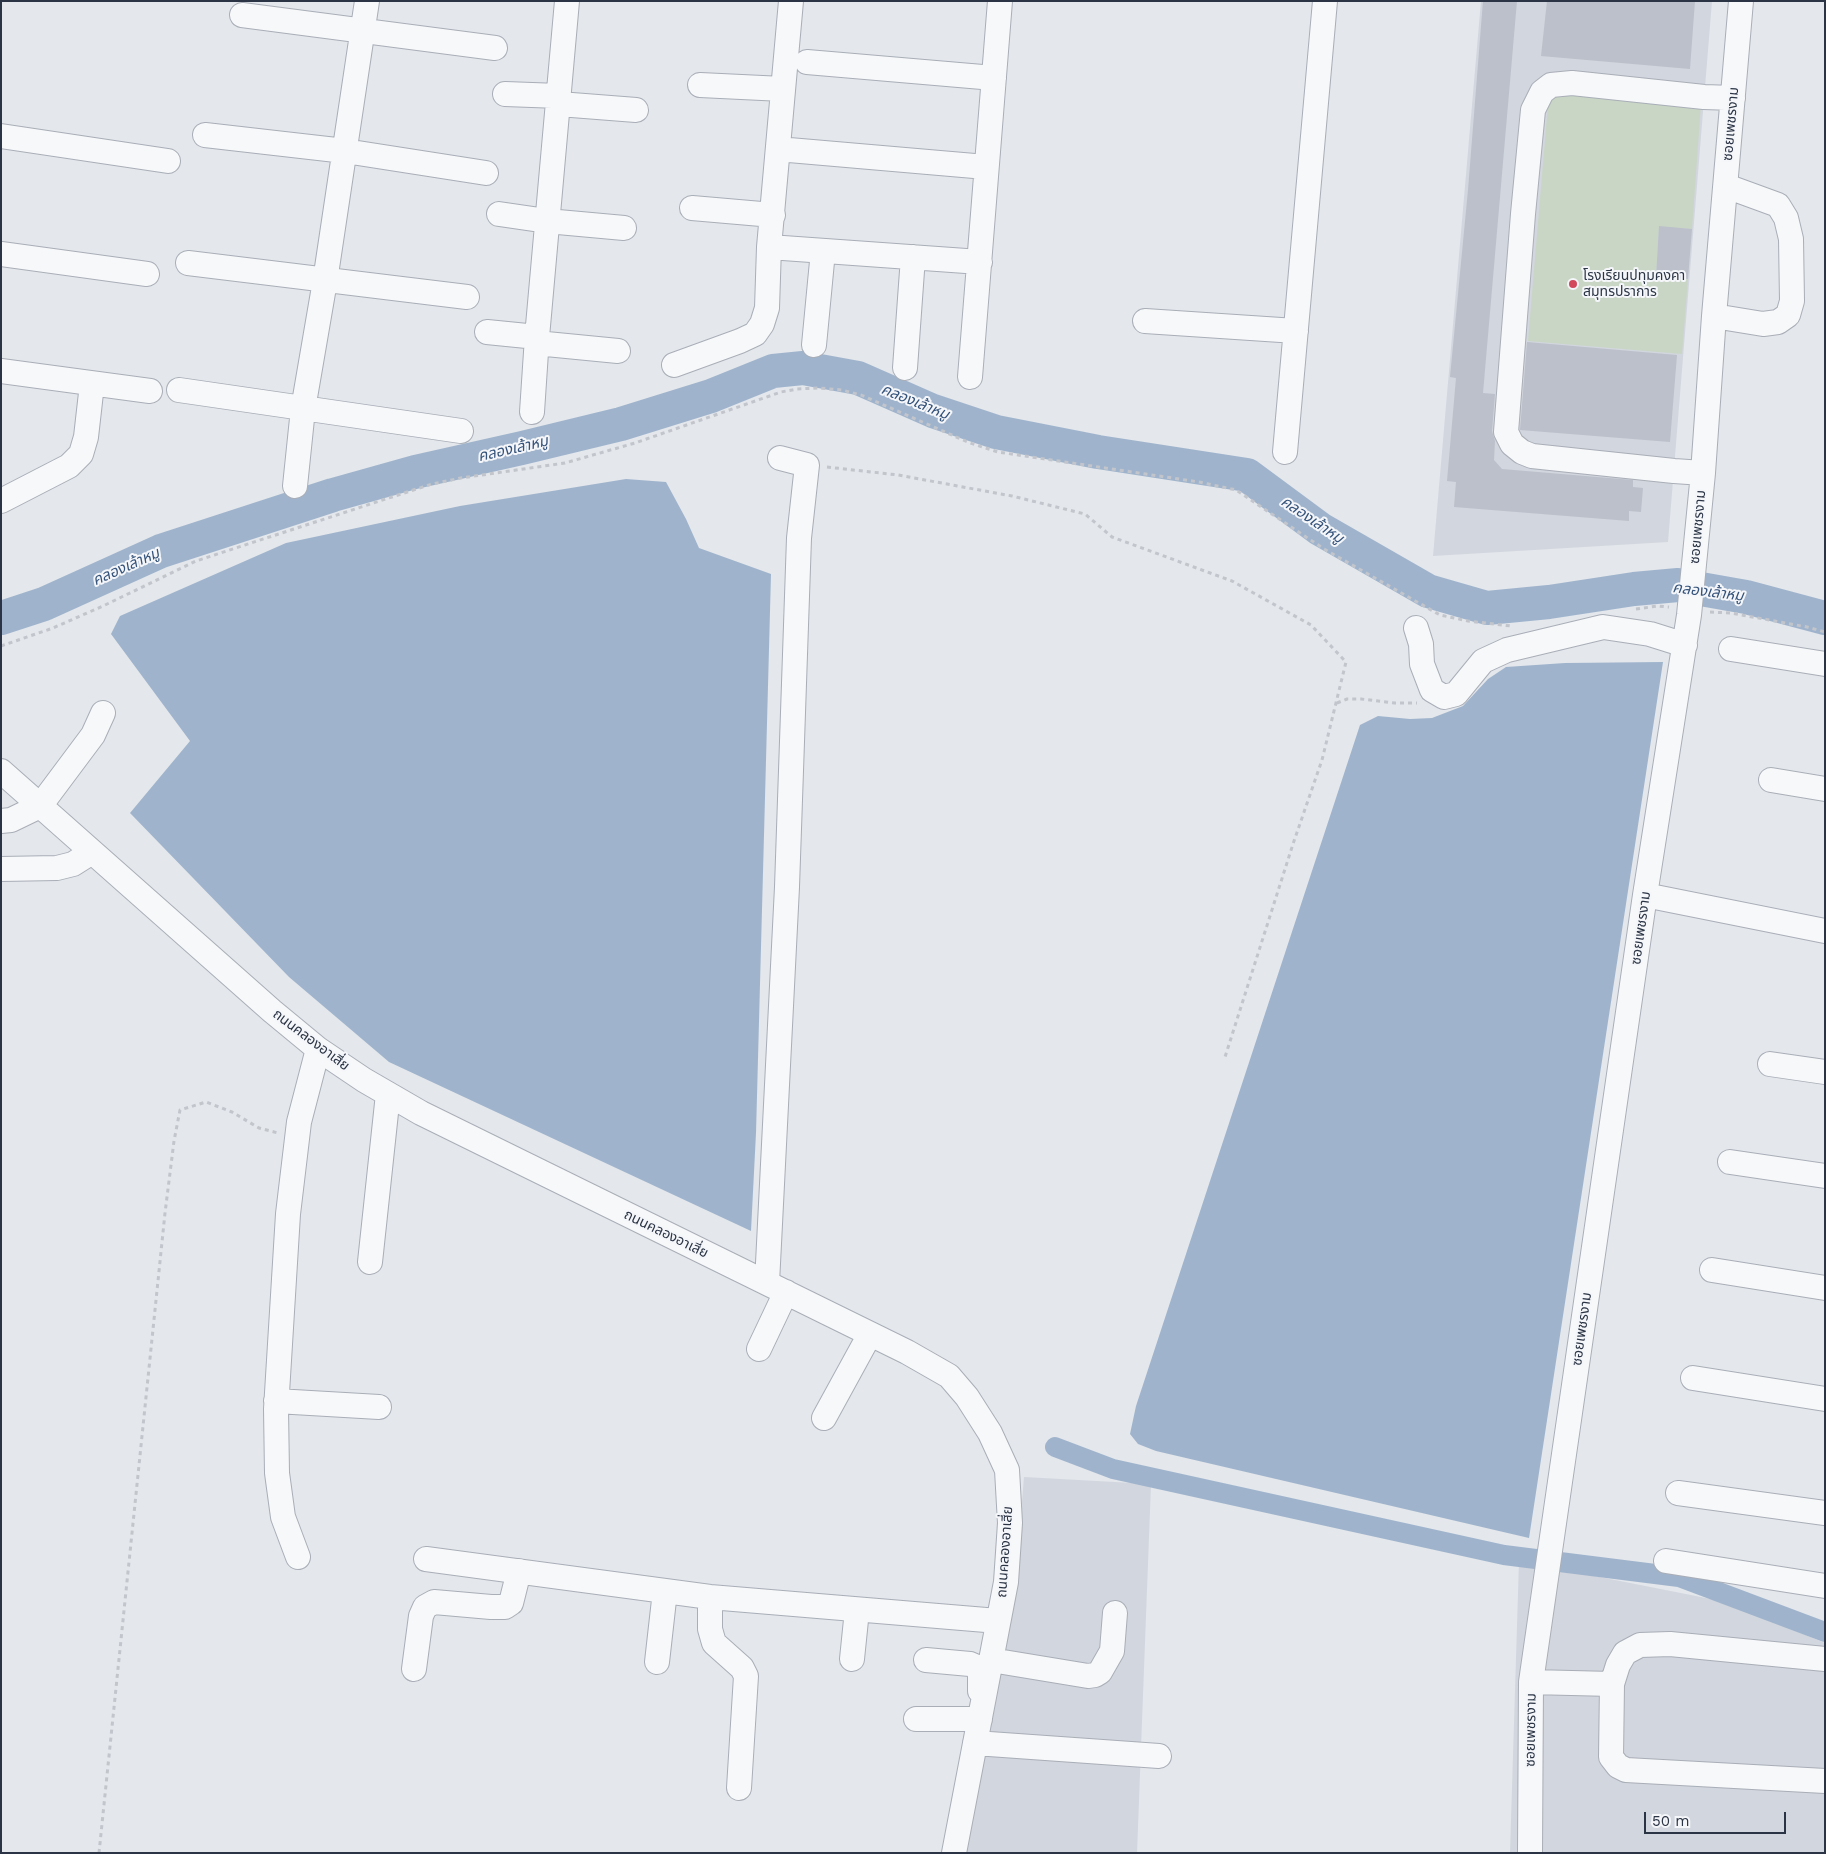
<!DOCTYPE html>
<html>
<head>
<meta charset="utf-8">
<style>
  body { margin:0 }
  #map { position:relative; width:1826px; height:1854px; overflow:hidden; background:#e4e7ec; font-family:"Work Sans",sans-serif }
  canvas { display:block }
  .frame { position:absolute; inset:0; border:2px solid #2b3445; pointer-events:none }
  .scale { position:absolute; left:1644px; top:1812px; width:142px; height:22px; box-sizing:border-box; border:2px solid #2b3445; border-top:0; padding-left:6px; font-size:15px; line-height:18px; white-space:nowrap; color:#2b3445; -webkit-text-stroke:4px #f4f6f9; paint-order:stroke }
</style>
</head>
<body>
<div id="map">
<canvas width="1826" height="1854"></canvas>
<div class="frame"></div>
<div class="scale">50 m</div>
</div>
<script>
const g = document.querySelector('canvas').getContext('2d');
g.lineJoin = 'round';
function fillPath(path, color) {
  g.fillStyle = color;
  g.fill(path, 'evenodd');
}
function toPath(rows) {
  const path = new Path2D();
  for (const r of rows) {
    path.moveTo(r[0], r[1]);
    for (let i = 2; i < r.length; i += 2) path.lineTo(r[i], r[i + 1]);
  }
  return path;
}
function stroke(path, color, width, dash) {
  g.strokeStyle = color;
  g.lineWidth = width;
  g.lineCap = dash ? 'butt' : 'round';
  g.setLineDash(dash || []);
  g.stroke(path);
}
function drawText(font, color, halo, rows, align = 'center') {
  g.font = font + ' "Work Sans","Noto Sans Thai",sans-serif';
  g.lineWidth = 4;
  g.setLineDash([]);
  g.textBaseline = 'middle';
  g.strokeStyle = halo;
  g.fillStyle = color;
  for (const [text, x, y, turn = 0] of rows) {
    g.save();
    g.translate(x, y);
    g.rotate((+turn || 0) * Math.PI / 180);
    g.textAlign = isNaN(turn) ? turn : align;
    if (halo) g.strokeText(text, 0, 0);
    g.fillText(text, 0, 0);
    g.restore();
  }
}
const built = toPath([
  [1481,1,1712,1,1668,542,1433,556],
  [1024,1477,1151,1484,1137,1853,966,1853,990,1731,1015,1589],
  [1519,1561,1726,1602,1825,1643,1825,1853,1510,1853]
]);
const green = toPath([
  [1549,93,1701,104,1692,229,1659,227,1656,277,1688,279,1682,354,1528,341]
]);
const water = toPath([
  [626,479,666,482,686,519,699,548,771,574,756,1133,751,1231,389,1062,289,977,130,813,190,741,111,634,120,616,286,543,460,506],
  [1663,662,1529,1538,1156,1451,1138,1444,1130,1434,1136,1406,1360,725,1378,716,1410,719,1432,718,1463,706,1488,679,1506,667,1565,663]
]);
const canal = toPath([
  [1055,1447,1113,1469,1504,1555,1679,1577,1825,1632]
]);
const river = toPath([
  [1,618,44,604,161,551,333,495,415,472,522,448,621,424,711,396,773,371,803,368,858,378,933,411,996,432,1098,452,1247,475,1320,529,1428,591,1487,608,1549,602,1634,589,1678,585,1746,597,1825,618]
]);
const building = toPath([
  [1483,1,1517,1,1483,393,1495,394,1492,431,1495,441,1494,460,1502,469,1633,480,1633,487,1643,488,1641,512,1629,511,1629,521,1454,507,1456,482,1447,481,1456,378,1450,377,1468,190],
  [1547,1,1695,1,1690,69,1541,56],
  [1659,226,1692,229,1688,279,1656,277],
  [1527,342,1677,355,1670,442,1520,430]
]);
const path = toPath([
  [827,467,898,475,1012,496,1085,514,1112,537,1232,581,1311,625,1346,662,1322,760,1293,844,1225,1057],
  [1636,609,1658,606,1669,607],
  [1710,612,1731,613,1807,627,1825,632],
  [1,646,53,628,103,606,196,561,398,495,432,484,461,478,565,463,635,443,781,392,797,389,819,388,842,390,861,395,970,443,998,452,1199,482,1236,490,1324,549,1440,615,1468,621,1511,626],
  [1337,703,1347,699,1361,699,1395,703,1417,703],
  [99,1853,165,1213,174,1141,180,1110,206,1102,232,1112,259,1128,278,1133]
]);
const minor = toPath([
  [242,15,495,48],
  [807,62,994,78],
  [700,85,783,89],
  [505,94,559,96],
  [559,104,636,110],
  [205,135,345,151,486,173],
  [1,136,168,161],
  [789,150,986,167],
  [692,208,773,215],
  [499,214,547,221,624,228],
  [769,247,980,262],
  [1,254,147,274],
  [188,263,467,297],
  [1714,316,1763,324,1778,322,1788,315,1792,301,1791,239,1786,218,1778,205,1726,186],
  [1145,321,1296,331],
  [487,332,537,337],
  [536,343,618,351],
  [814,345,823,251],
  [674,365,740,341,755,334,762,324,767,308,769,247,791,1],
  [905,368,913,257],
  [1,371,150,391],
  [970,377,1000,1],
  [179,390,461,431],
  [532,412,537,337,567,1],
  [1285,452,1325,1],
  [1703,473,1674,471,1532,456,1522,452,1512,444,1506,432,1523,214,1533,110,1542,92,1551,85,1572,83,1704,97,1733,98],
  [295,486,303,409,325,281,367,1],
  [1,501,69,466,81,454,86,437,92,384],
  [1416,628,1421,644,1422,664,1432,690,1444,697,1456,694,1483,661,1507,650,1603,627,1650,634,1685,645],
  [1731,649,1825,664],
  [1,771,272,1011,318,1049,364,1080,421,1113,907,1352,949,1376,967,1397,990,1433,1007,1470,1010,1523,1006,1582,954,1853],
  [1771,780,1825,789],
  [1,821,11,820,40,806,93,735,103,713],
  [1,869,57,868,73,864,92,852],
  [1645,895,1825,931],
  [1770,1064,1825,1072],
  [1730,1162,1825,1176],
  [370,1262,388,1094],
  [1712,1270,1825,1288],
  [767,1283,787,887,799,538,807,465,780,458],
  [759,1349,786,1292],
  [1693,1378,1825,1399],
  [276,1401,379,1407],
  [824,1418,870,1334],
  [1678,1493,1825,1513],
  [298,1557,283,1517,277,1473,276,1409,288,1214,299,1122,318,1049],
  [426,1559,710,1597,998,1621],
  [1666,1561,1825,1586],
  [710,1597,710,1629,714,1643,742,1668,746,1676,739,1788],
  [852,1659,857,1610],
  [926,1660,970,1664,977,1667,980,1672,980,1691,984,1691],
  [991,1660,1088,1676,1095,1675,1100,1672,1112,1651,1115,1613],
  [657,1662,665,1591],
  [414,1669,421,1616,425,1607,434,1602,491,1607,505,1607,511,1603,519,1571],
  [1531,1682,1612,1684,1618,1665,1625,1653,1640,1645,1670,1644,1825,1659],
  [1612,1684,1611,1757,1618,1766,1626,1770,1825,1781],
  [916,1719,980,1719],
  [975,1743,1159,1756],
  [1530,1853,1531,1682,1645,895,1689,615,1703,473,1714,316,1741,1]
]);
const markers = [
  [1573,284,5,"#d1495b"]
];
const streetNames = [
  ["ซอยเพชรงาม",1731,124,-85],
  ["ซอยเพชรงาม",1698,527,-85],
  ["ซอยเพชรงาม",1641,928,-82],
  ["ถนนคลองอาเสี่ย",311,1040,37],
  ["ถนนคลองอาเสี่ย",666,1234,26],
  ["ซอยเพชรงาม",1582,1329,-82],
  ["ถนนคลองอาเสี่ย",1005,1552,-86],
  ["ซอยเพชรงาม",1531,1730,-89]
];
const poiNames = [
  ["โรงเรียนปทุมคงคา",1583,276],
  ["สมุทรปราการ",1583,292]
];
const waterNames = [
  ["คลองเล้าหมู",915,402,22],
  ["คลองเล้าหมู",513,449,-13],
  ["คลองเล้าหมู",1312,520,34],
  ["คลองเล้าหมู",126,567,-24],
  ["คลองเล้าหมู",1708,592,7]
];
fillPath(built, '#d2d6de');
fillPath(green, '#c9d6c5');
fillPath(water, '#9fb4cc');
stroke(canal, '#9fb4cc', 20);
stroke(river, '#9fb4cc', 34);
fillPath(building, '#bbc0ca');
stroke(minor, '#a9aeb7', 26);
stroke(path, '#c2c5cb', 3, [4, 4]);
stroke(minor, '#f7f8fa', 24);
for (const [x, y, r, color] of markers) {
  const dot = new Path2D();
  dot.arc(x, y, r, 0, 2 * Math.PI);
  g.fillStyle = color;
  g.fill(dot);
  stroke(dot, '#f4f6f9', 2);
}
drawText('14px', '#2b3445', '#f4f6f9', streetNames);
drawText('14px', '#2b3445', '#f4f6f9', poiNames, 'left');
drawText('italic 15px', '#34527a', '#f4f6f9', waterNames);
</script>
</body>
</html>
